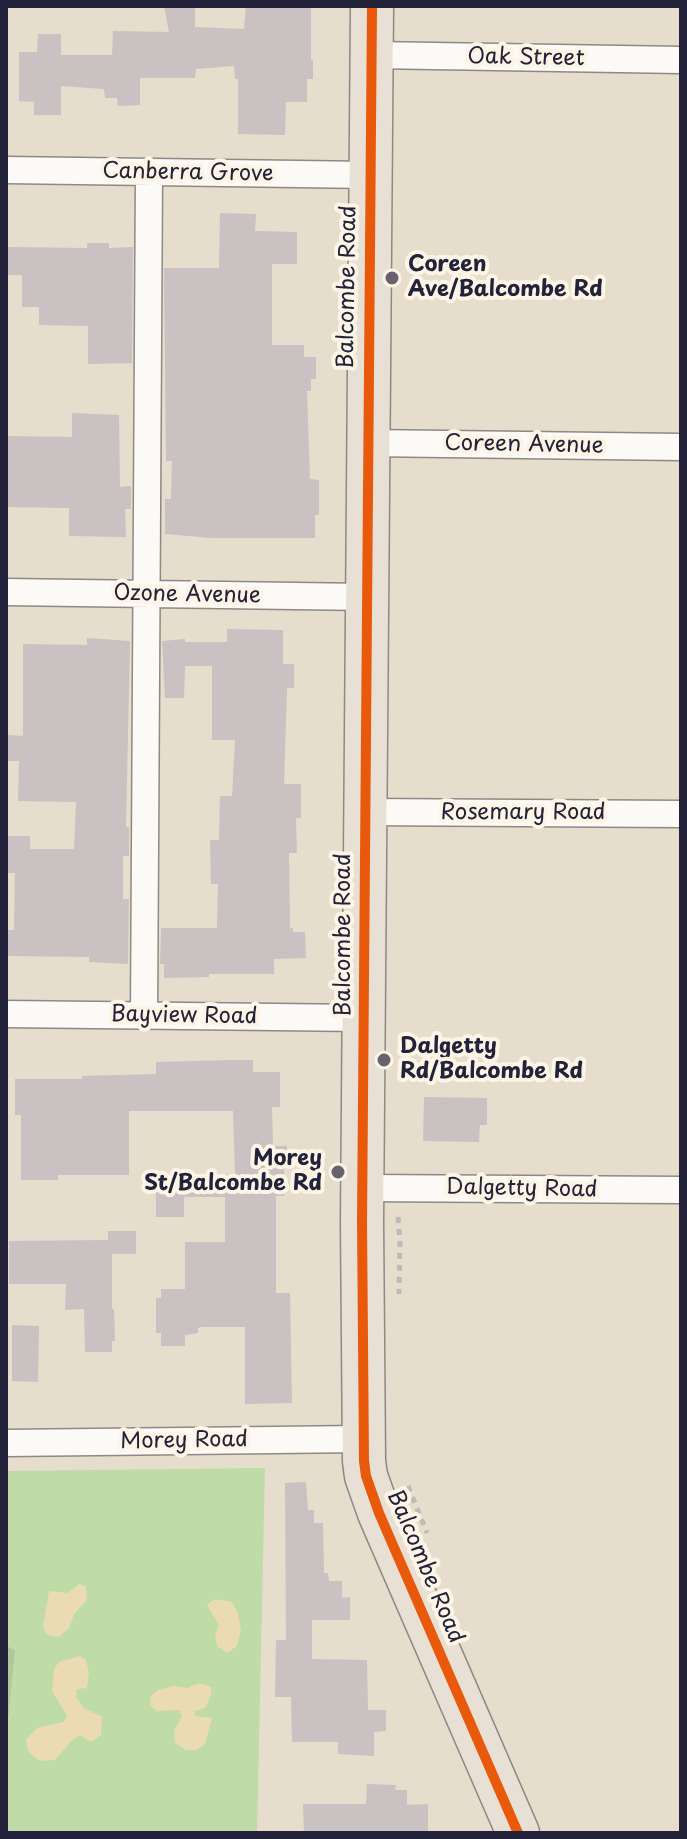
<!DOCTYPE html>
<html>
<head>
<meta charset="utf-8">
<style>
  body { margin:0 }
  #map { position:relative; width:687px; height:1839px; overflow:hidden; background:#e6ddcc; font-family:"Playpen Sans",sans-serif }
  canvas { display:block }
  .frame { position:absolute; inset:0; border:8px solid #22223b; pointer-events:none }
</style>
</head>
<body>
<div id="map">
<canvas width="687" height="1839"></canvas>
<div class="frame"></div>
</div>
<script>
const g = document.querySelector('canvas').getContext('2d');
g.lineJoin = 'round';
function fillPath(path, color) {
  g.fillStyle = color;
  g.fill(path, 'evenodd');
}
function toPath(rows) {
  const path = new Path2D();
  for (const r of rows) {
    path.moveTo(r[0], r[1]);
    for (let i = 2; i < r.length; i += 2) path.lineTo(r[i], r[i + 1]);
  }
  return path;
}
function stroke(path, color, width, dash) {
  g.strokeStyle = color;
  g.lineWidth = width;
  g.lineCap = dash ? 'butt' : 'round';
  g.setLineDash(dash || []);
  g.stroke(path);
}
function drawText(font, color, halo, rows, align = 'center') {
  g.font = font + ' "Playpen Sans",sans-serif';
  g.lineWidth = 8;
  g.setLineDash([]);
  g.textBaseline = 'middle';
  g.strokeStyle = halo;
  g.fillStyle = color;
  for (const [text, x, y, turn = 0] of rows) {
    g.save();
    g.translate(x, y);
    g.rotate((+turn || 0) * Math.PI / 180);
    g.textAlign = isNaN(turn) ? turn : align;
    if (halo) g.strokeText(text, 0, 0);
    g.fillText(text, 0, 0);
    g.restore();
  }
}
const green = toPath([
  [265,1468,257,1833,6,1833,6,1471]
]);
const forest = toPath([
  [6,1646,15,1650,6,1740]
]);
const sand = toPath([
  [79,1584,86,1587,87,1600,74,1614,69,1628,59,1637,47,1635,43,1627,49,1591,68,1593],
  [215,1599,232,1602,238,1613,241,1630,237,1646,227,1653,217,1646,215,1634,219,1625,207,1605],
  [80,1656,86,1660,89,1673,87,1688,77,1689,76,1697,84,1708,102,1717,101,1735,91,1742,80,1735,72,1740,55,1760,40,1761,28,1752,26,1739,37,1728,64,1722,67,1716,52,1691,54,1669,59,1662],
  [199,1683,211,1687,211,1695,205,1708,194,1711,195,1716,212,1718,205,1744,196,1750,186,1750,175,1743,174,1730,182,1717,179,1710,157,1711,150,1706,151,1696,158,1690,173,1686,188,1688]
]);
const building = toPath([
  [164,6,195,6,195,27,244,29,246,6,311,6,311,60,313,60,313,79,307,79,307,102,286,102,285,135,238,134,238,79,235,79,234,66,196,69,195,78,140,78,140,105,118,106,117,98,105,98,104,89,61,86,61,115,34,115,34,102,19,101,19,52,37,52,38,34,61,34,61,55,112,55,113,31,169,32],
  [220,213,256,214,255,231,297,232,297,264,272,264,272,345,304,345,304,357,316,357,316,379,311,379,311,391,307,391,310,479,319,480,319,515,315,515,315,538,212,538,165,534,165,499,171,499,172,461,166,461,164,268,219,268],
  [87,243,109,243,109,248,133,247,132,363,88,364,88,326,39,325,39,307,22,307,22,275,6,275,6,247,87,248],
  [72,413,119,415,120,487,131,486,131,509,125,509,126,537,69,536,69,508,6,507,6,436,72,437],
  [227,629,283,630,283,664,294,664,294,688,287,688,284,784,301,784,301,818,296,818,297,853,289,853,290,928,293,928,293,932,305,932,306,958,274,959,274,974,209,974,209,977,164,978,164,964,160,964,161,928,217,928,218,884,211,884,210,840,219,840,220,796,232,796,235,740,212,740,212,666,185,666,184,698,165,698,162,641,185,639,185,642,227,642],
  [87,638,130,641,126,827,129,827,129,856,123,856,123,899,129,899,128,964,89,962,89,957,8,956,8,930,14,930,15,873,8,873,8,836,30,836,30,849,74,849,76,802,18,801,19,761,8,761,8,735,23,736,23,644,87,645],
  [233,1060,253,1060,253,1072,280,1072,280,1107,272,1107,273,1146,287,1146,287,1167,284,1167,284,1196,276,1196,276,1293,290,1293,292,1403,245,1404,245,1327,202,1327,198,1328,198,1333,185,1335,185,1346,161,1346,161,1333,156,1333,156,1298,161,1298,161,1289,185,1289,185,1242,225,1242,225,1197,184,1197,184,1217,156,1217,156,1175,235,1175,233,1111,129,1111,129,1175,58,1175,58,1180,21,1180,21,1115,15,1115,15,1079,82,1079,82,1076,156,1074,156,1062],
  [424,1097,487,1098,487,1125,480,1125,479,1142,423,1141],
  [108,1231,136,1231,136,1254,112,1254,112,1309,114,1309,115,1341,112,1341,112,1352,85,1352,84,1309,65,1310,66,1284,9,1284,9,1241,108,1240],
  [12,1325,39,1326,38,1382,12,1381],
  [306,1482,308,1510,314,1510,314,1523,323,1523,324,1573,328,1573,329,1581,342,1581,342,1598,350,1597,350,1620,312,1620,312,1659,367,1660,368,1710,386,1710,386,1731,374,1732,374,1756,338,1754,338,1742,292,1742,291,1697,275,1697,276,1640,286,1640,285,1483],
  [367,1784,396,1785,395,1790,407,1790,407,1805,428,1804,428,1833,304,1833,303,1804,366,1804]
]);
const path = toPath([
  [398,1217,400,1241,399,1294],
  [408,1486,427,1533]
]);
const minor = toPath([
  [372,55,681,60],
  [6,170,370,175],
  [367,443,681,447],
  [6,592,367,597],
  [365,812,681,814],
  [6,1014,363,1018],
  [144,1015,149,172],
  [362,1188,681,1190],
  [6,1443,363,1439]
]);
const primary = toPath([
  [372,6,362,1221,364,1461,366,1476,379,1513,518,1833]
]);
const cycleway = toPath([
  [372,6,362,1221,364,1461,366,1476,379,1513,518,1833]
]);
const markers = [
  [392,278,8,"#67636e"],
  [384,1060,8,"#67636e"],
  [338,1172,8,"#67636e"]
];
const streetNames = [
  ["Oak Street",526,58,1],
  ["Canberra Grove",188,173,1],
  ["Balcombe Road",348,287,-89],
  ["Coreen Avenue",524,445,1],
  ["Ozone Avenue",187,595,1],
  ["Rosemary Road",523,813],
  ["Balcombe Road",344,935,-90],
  ["Bayview Road",184,1016,1],
  ["Dalgetty Road",522,1189,1],
  ["Morey Road",184,1441,-1],
  ["Balcombe Road",425,1567,67]
];
const poiNames = [
  ["Coreen",408,265],
  ["Ave/Balcombe Rd",408,290],
  ["Dalgetty",400,1047],
  ["Rd/Balcombe Rd",400,1072],
  ["Morey",322,1159,"right"],
  ["St/Balcombe Rd",322,1184,"right"]
];
fillPath(green, '#bfdba8');
fillPath(forest, '#adc99d');
fillPath(sand, '#eadbb3');
fillPath(building, '#cac1c2');
stroke(minor, '#8d8984', 29);
stroke(primary, '#8d8984', 45);
stroke(path, '#bcbaba', 5, [6, 6]);
stroke(minor, '#fbfaf7', 26);
stroke(primary, '#e8e0d4', 42);
stroke(cycleway, '#e8590c', 10);
for (const [x, y, r, color] of markers) {
  const dot = new Path2D();
  dot.arc(x, y, r, 0, 2 * Math.PI);
  g.fillStyle = color;
  g.fill(dot);
  stroke(dot, '#fcf5e5', 3);
}
drawText('22px', '#22223b', '#fcf5e5', streetNames);
drawText('bold 22px', '#22223b', '#fcf5e5', poiNames, 'left');
</script>
</body>
</html>
